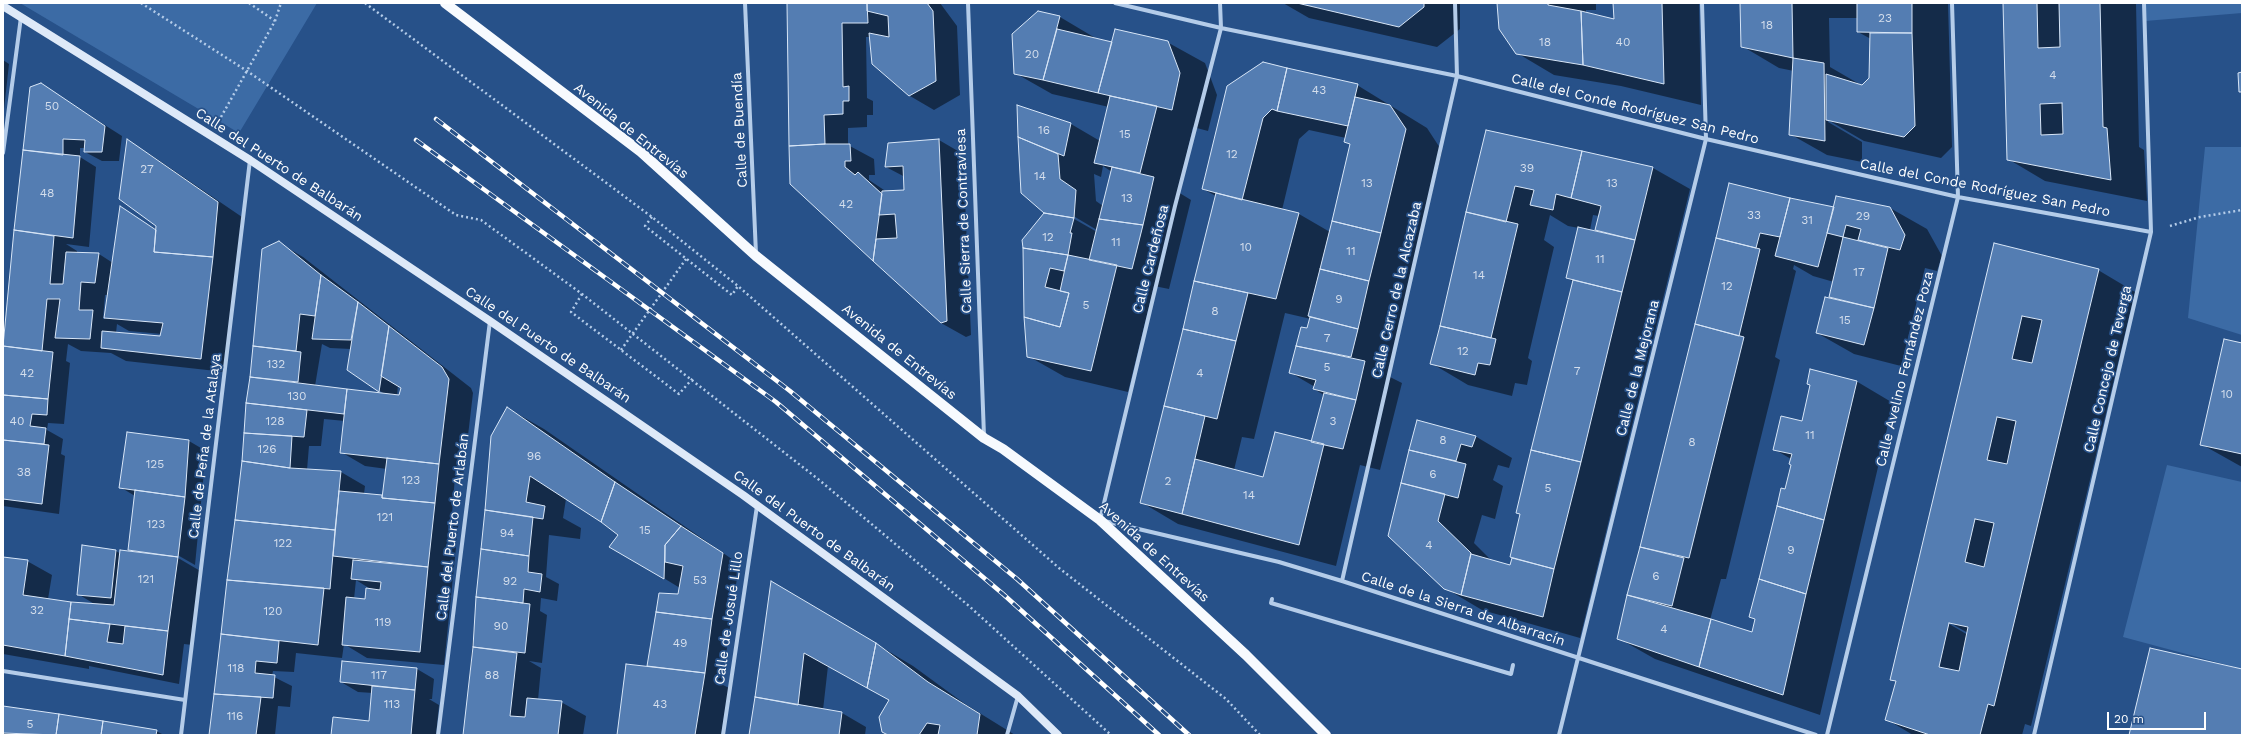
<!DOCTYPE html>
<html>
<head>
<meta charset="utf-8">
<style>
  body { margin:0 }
  #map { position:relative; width:2245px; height:738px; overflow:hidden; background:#275189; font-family:"Work Sans",sans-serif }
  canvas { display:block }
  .frame { position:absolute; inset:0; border:4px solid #fff; pointer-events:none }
  .scale { position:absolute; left:2107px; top:712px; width:99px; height:18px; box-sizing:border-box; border:2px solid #fff; border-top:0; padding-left:5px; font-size:12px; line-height:14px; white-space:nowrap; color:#fff; -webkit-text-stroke:3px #275189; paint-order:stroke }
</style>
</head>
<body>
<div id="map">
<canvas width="2245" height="738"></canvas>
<div class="frame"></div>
<div class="scale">20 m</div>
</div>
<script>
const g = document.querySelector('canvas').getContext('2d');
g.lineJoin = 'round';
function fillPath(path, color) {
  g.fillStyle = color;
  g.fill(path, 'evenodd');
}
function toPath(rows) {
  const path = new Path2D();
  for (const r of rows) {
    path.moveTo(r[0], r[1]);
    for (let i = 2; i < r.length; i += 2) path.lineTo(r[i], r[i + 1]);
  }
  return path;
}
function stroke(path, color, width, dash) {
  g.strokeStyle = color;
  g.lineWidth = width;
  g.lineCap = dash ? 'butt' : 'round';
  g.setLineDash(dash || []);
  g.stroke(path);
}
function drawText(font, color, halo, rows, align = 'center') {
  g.font = font + ' "Work Sans",sans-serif';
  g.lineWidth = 3.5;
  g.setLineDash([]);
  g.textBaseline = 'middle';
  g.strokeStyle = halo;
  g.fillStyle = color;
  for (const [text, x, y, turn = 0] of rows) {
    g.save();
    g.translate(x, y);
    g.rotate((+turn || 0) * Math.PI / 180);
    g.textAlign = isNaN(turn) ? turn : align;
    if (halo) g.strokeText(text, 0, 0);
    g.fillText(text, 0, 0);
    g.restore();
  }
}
const green = toPath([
  [20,3,317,3,239,133],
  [2146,3,2242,3,2242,13,2145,21],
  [2205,147,2242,147,2242,335,2188,318],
  [2167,465,2242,482,2242,669,2123,637]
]);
const shadow = toPath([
  [788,3,940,3,957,26,960,95,934,110,910,96,873,64,870,37,866,37,867,98,873,101,873,115,867,115,867,127,848,128,848,145,874,159,875,175,869,175,869,180,887,192,905,191,905,177,886,167,939,140,963,154,971,335,966,337,941,323,791,183],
  [1283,3,1460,3,1460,29,1437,47,1309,18],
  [1499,3,1596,3,1596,10,1586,10,1586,14,1615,20,1614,3,1699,3,1701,105,1621,86,1554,75,1517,53],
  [1741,3,1948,3,1952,147,1941,158,1864,141,1828,120,1828,122,1862,142,1862,162,1827,155,1790,134,1794,71,1779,68,1742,46],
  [1829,18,1858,18,1858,32,1871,39,1870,78,1861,87,1861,85,1830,67],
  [2004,3,2136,3,2139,147,2144,150,2147,201,2045,181,2008,159],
  [1039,12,1060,17,1097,39,1113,43,1167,42,1205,63,1217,95,1208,131,1193,127,1178,192,1191,200,1169,289,1154,286,1128,392,1065,377,1028,356,1046,213,1022,193,1018,106,1071,124,1100,141,1109,107,1052,94,1015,73],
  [1103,166,1112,172,1103,206,1096,201,1094,174,1101,177],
  [1070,214,1097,230,1097,232,1069,216],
  [3,60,9,64,3,118],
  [40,84,122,136,119,161,102,161,85,152,85,148,80,148,80,157,96,167,89,247,66,244,77,251,77,253,99,254,113,263,120,208,157,230,157,226,127,141,151,155,242,217,225,372,126,361,111,353,81,351,68,344,66,361,70,363,64,424,48,423,47,430,63,439,61,454,65,456,59,514,3,506,3,340,31,87],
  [105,295,108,295,105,319,103,319],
  [117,324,129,331,162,334,161,337,116,333],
  [1357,85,1427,128,1442,151,1388,376,1402,383,1380,470,1360,465,1336,566,1178,524,1141,502,1216,196,1203,189,1228,86],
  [1309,130,1346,138,1345,142,1351,145,1330,232,1299,214,1282,210,1299,139],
  [1285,313,1311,319,1308,329,1302,328,1291,373,1315,387,1314,389,1324,395,1312,443,1263,478,1234,470,1242,437,1254,439],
  [1487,132,1653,168,1690,189,1580,638,1482,610,1445,588,1389,536,1417,421,1475,436,1512,458,1509,468,1498,465,1493,480,1503,486,1495,519,1482,515,1474,543,1492,561,1511,567,1514,558,1521,515,1517,512,1574,282,1567,278,1579,228,1568,226,1550,215,1544,240,1554,247,1528,358,1532,361,1527,385,1515,383,1512,396,1468,385,1431,363],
  [1593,215,1599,216,1595,232,1590,230],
  [1730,185,1835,208,1890,208,1927,229,1942,256,1937,271,1925,268,1901,366,1854,354,1817,333,1825,298,1830,298,1834,282,1813,276,1794,265,1793,269,1796,271,1775,357,1780,360,1726,579,1721,579,1710,620,1753,633,1756,620,1750,617,1792,465,1791,459,1774,449,1802,422,1856,381,1893,403,1820,715,1655,659,1618,638],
  [279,243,303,257,471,388,473,393,463,478,455,477,452,514,459,518,444,665,367,658,344,644,342,658,296,653,294,672,273,671,272,676,292,686,290,707,278,706,275,735,209,735,243,461,254,347,258,347,254,346],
  [322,344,330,348,351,349,348,369,386,395,315,386],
  [398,385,402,387,400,396,397,396],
  [340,411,345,413,345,416,340,412],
  [324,419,345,421,341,452,365,466,387,469,383,496,364,494,365,486,341,472,307,470,309,446,321,446],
  [356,580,372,590,366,600,354,599],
  [1995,244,2098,270,2135,292,2031,726,2025,724,2022,735,1913,735,1886,719,1897,682,1891,679],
  [1945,620,1968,633,1968,635,1944,621],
  [2242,344,2242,467,2201,444],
  [507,408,544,429,739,564,722,683,719,683,729,688,721,735,618,735,652,668,648,666,679,595,680,588,611,546,619,534,566,499,563,518,581,528,580,539,549,535,546,577,559,584,557,601,541,598,540,611,547,615,542,663,529,661,541,668,538,700,561,702,586,716,583,735,464,735,492,436],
  [128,433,189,441,206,451,195,565,174,553,173,555,202,572,192,645,184,644,179,684,89,666,89,669,3,654,3,558,27,561,52,575,48,599,96,605,78,594,83,546,116,551,121,554,134,553,129,550,135,496,120,487],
  [796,596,913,666,965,704,1015,735,890,735,890,700,828,666,823,710,842,713,866,727,865,735,750,735],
  [343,662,417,669,434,679,432,699,429,699,439,705,436,735,332,735,370,722,373,693,358,692,341,682],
  [3,707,156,731,164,735,3,735]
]);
const building = toPath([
  [787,3,867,3,868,23,842,23,843,87,849,86,849,101,843,101,843,114,824,115,825,144,789,146,787,3],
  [867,3,927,3,933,11,936,81,909,96,872,64,869,33,889,37,888,16,867,11,867,3],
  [1297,3,1424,3,1424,7,1399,27,1297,3],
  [1497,3,1548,3,1548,5,1581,11,1583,65,1516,54,1499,29,1497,3],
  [1613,3,1662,3,1664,84,1583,65,1581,11,1614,19,1613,3],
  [1740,3,1792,3,1793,58,1741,47,1740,3],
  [1857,3,1912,3,1912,33,1857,32,1857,3],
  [2003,3,2037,3,2038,48,2060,47,2059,3,2100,3,2103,127,2107,128,2111,180,2007,160,2003,3],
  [2062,103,2063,134,2041,135,2040,104,2062,103],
  [1038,11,1060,16,1043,80,1014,74,1012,34,1038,11],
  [1057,29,1112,42,1098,93,1043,80,1057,29],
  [1115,29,1168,41,1180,73,1172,110,1098,93,1115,29],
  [1870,33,1912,33,1915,126,1904,137,1826,120,1826,74,1862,85,1869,78,1870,33],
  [1793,58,1824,63,1825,141,1789,135,1793,58],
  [1263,62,1287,68,1277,111,1272,109,1263,118,1242,200,1202,189,1227,86,1263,62],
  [1287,68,1358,84,1348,126,1277,111,1287,68],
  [2242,72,2242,92,2239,92,2238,73,2242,72],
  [41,83,105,126,102,152,84,152,85,140,63,139,63,155,23,150,30,87,41,83],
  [1110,96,1157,106,1140,173,1094,163,1110,96],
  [1355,97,1390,105,1406,129,1381,233,1332,221,1350,144,1344,142,1355,97],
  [1017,105,1071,123,1064,156,1018,137,1017,105],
  [1486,130,1582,151,1571,198,1556,194,1553,210,1530,205,1534,190,1515,186,1506,222,1466,212,1486,130],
  [1018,137,1058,154,1060,179,1076,190,1074,218,1044,213,1021,193,1018,137],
  [127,139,218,202,213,257,154,252,156,226,119,199,127,139],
  [939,139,947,321,941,323,873,261,876,239,897,238,895,214,879,215,882,191,904,190,903,166,885,167,888,143,939,139],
  [825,144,850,144,851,161,845,161,845,167,855,175,858,172,882,194,873,261,790,184,789,146,825,144],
  [23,150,80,156,73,238,14,230,23,150],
  [1582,151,1653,167,1635,240,1595,230,1601,206,1571,198,1582,151],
  [1112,167,1154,177,1143,225,1099,219,1112,167],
  [1729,183,1790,198,1780,237,1760,233,1756,248,1716,238,1729,183],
  [1216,193,1299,213,1276,299,1194,281,1216,193],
  [1836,196,1890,207,1905,235,1900,250,1858,240,1861,229,1846,225,1843,237,1827,233,1836,196],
  [1790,198,1834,207,1818,267,1775,256,1790,198],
  [120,206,156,230,154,252,213,257,201,359,101,348,102,331,160,336,163,323,104,318,120,206],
  [1466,212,1518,224,1491,338,1440,326,1466,212],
  [1044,213,1074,218,1070,233,1072,233,1068,255,1023,248,1022,240,1044,213],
  [1099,219,1143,225,1132,269,1089,260,1099,219],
  [1332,221,1381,233,1369,281,1320,269,1332,221],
  [1578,227,1635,240,1622,292,1566,278,1578,227],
  [14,230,54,236,50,284,63,284,66,252,99,253,95,283,81,282,79,310,93,310,90,339,55,338,60,299,47,299,42,351,3,346,14,230],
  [1843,237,1888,248,1874,308,1829,297,1843,237],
  [1716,238,1760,249,1739,336,1695,324,1716,238],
  [279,241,321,275,315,316,300,314,296,351,253,346,262,249,279,241],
  [1994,243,2099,269,1994,706,1988,704,1980,735,1930,735,1885,720,1896,681,1890,680,1994,243],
  [2022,316,2042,320,2032,363,2012,359,2022,316],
  [1997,417,2016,421,2007,464,1987,460,1997,417],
  [1975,519,1994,523,1984,567,1965,562,1975,519],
  [1949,623,1968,627,1959,671,1939,667,1949,623],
  [1023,248,1068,255,1064,271,1050,268,1045,287,1069,293,1060,327,1024,317,1023,248],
  [1068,255,1117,265,1091,371,1027,357,1024,317,1060,327,1069,293,1060,291,1068,255],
  [1320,269,1369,281,1358,329,1308,316,1320,269],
  [321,275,358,302,351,340,312,339,321,275],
  [1573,280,1622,292,1581,462,1531,450,1573,280],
  [1194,281,1248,293,1236,341,1183,329,1194,281],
  [1825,297,1874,308,1864,345,1816,333,1825,297],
  [358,302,389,326,379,392,347,370,358,302],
  [1310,317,1358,329,1351,357,1296,346,1301,327,1307,328,1310,317],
  [1695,324,1744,337,1689,558,1640,547,1695,324],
  [389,326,442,367,449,379,439,464,340,453,347,389,399,395,401,388,381,376,389,326],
  [1440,326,1496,339,1490,365,1478,363,1475,375,1430,364,1440,326],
  [1183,329,1236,341,1217,419,1164,406,1183,329],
  [2224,339,2242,343,2242,454,2200,445,2224,339],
  [3,346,53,352,48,399,3,395,3,346],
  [253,346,301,352,298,382,250,377,253,346],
  [1296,346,1365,361,1356,400,1313,389,1316,380,1289,373,1296,346],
  [1810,369,1857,381,1824,520,1777,506,1781,488,1785,489,1791,465,1789,464,1792,454,1773,450,1781,416,1802,421,1810,385,1807,384,1810,369],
  [250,377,347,389,344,414,246,403,250,377],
  [1324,393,1356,400,1343,449,1311,442,1324,393],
  [3,395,48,399,47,415,32,414,30,426,46,428,44,444,3,440,3,395],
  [246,403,307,410,304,437,244,433,246,403],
  [1164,406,1205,416,1182,514,1140,503,1164,406],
  [507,407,615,482,601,522,530,476,526,502,545,506,543,519,485,510,491,436,507,407],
  [1417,420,1476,436,1472,447,1461,444,1456,461,1409,450,1417,420],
  [127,432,189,440,185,497,119,488,127,432],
  [1275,432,1324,444,1299,545,1182,514,1195,459,1263,477,1275,432],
  [244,433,292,436,290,468,242,461,244,433],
  [3,440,49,445,42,504,3,499,3,440],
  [1409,450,1466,464,1458,498,1401,483,1409,450],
  [1531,450,1581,462,1554,569,1510,557,1520,514,1516,513,1531,450],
  [387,458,439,464,435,503,382,498,387,458],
  [242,461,290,468,341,471,335,530,235,520,242,461],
  [615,482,681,526,665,545,664,579,609,547,618,535,601,522,615,482],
  [1401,483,1445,494,1438,521,1471,553,1461,595,1444,589,1388,536,1401,483],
  [135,490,185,497,178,557,128,550,135,490],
  [339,491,382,495,382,498,435,503,428,567,333,556,339,491],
  [1777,506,1824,520,1806,594,1759,579,1777,506],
  [485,510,533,517,529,556,481,549,485,510],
  [235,520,335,530,330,589,227,580,235,520],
  [681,526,723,553,712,619,656,612,659,593,678,594,683,566,665,562,665,545,681,526],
  [82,545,116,550,111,598,77,595,82,545],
  [1640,547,1684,558,1672,606,1627,595,1640,547],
  [481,549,529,556,528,572,542,574,540,592,524,589,523,603,476,597,481,549],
  [120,550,178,557,168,631,69,619,71,602,114,605,120,550],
  [1471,554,1510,565,1512,558,1554,569,1543,617,1461,595,1471,554],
  [3,557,28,560,23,595,71,602,65,656,3,645,3,557],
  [353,560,428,567,420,652,342,645,346,597,365,599,366,588,380,590,381,582,351,579,353,560],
  [1759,579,1806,594,1783,695,1699,667,1711,619,1752,632,1755,619,1749,617,1759,579],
  [227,580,324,588,318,645,221,634,227,580],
  [771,581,876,643,867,688,804,653,798,705,755,697,771,581],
  [1627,595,1711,619,1699,667,1617,639,1627,595],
  [476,597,530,604,525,653,473,647,476,597],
  [656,612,712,619,705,673,647,666,656,612],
  [69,619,110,624,107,642,123,644,125,626,168,631,163,675,65,656,69,619],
  [221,634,279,641,277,663,256,661,255,673,275,675,273,698,214,694,221,634],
  [876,643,928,682,980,714,977,735,938,735,940,725,927,723,919,735,888,735,882,732,879,717,889,700,867,688,876,643],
  [473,647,517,653,510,716,525,717,527,698,562,701,558,735,463,735,473,647],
  [2150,648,2242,669,2242,735,2129,735,2150,648],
  [342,661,417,668,415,690,340,682,342,661],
  [626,664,705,673,695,735,617,735,626,664],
  [372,686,415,690,411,735,331,735,333,717,369,721,372,686],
  [214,694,261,697,256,735,209,735,214,694],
  [755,697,842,712,839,735,749,735,755,697],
  [3,706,59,714,56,735,3,733,3,706],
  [59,714,103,721,101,735,56,735,59,714],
  [103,721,157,730,156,735,101,735,103,721]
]);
const path = toPath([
  [141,3,247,71,456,215,481,220,582,294,818,479,969,606,1111,735],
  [249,3,275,21],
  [365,3,652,217,738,286,1059,568,1226,699,1260,735],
  [221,117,275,21,281,3],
  [652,217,645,226,732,295,738,286],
  [2170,226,2200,217,2242,210],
  [582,294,571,312,679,394,693,378],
  [621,350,686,259]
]);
const street = toPath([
  [745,3,756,254],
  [968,3,984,436],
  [1115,3,1221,28,1457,76,1706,139,1958,197,2151,232],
  [1220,3,1221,28,1175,206,1100,520,1279,562,1342,581,1816,735],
  [3,153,21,17],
  [1342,581,1457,76,1455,3],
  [1272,599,1271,603,1511,674,1513,665],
  [3,671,185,700],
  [181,735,250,160],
  [438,735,490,321],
  [723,735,757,506],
  [1007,735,1018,696],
  [1559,735,1706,139,1702,3],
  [1827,735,1958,197,1952,3],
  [2034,735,2151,232,2144,3]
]);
const secondary = toPath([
  [3,6,250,160,490,321,743,495,1018,696,1058,735]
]);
const primary = toPath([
  [445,3,641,152,756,256,984,438,1003,449,1100,520,1246,655,1326,735]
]);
const rail = toPath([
  [436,119,790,391,1017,579,1189,735],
  [416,140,776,402,1003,594,1159,735]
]);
const numberNames = [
  ["23",1885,18],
  ["18",1767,25],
  ["18",1545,42],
  ["40",1623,42],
  ["20",1032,54],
  ["4",2053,75],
  ["43",1319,90],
  ["50",52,106],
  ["16",1044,130],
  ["15",1125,134],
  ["12",1232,154],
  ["39",1527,168],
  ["27",147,169],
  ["14",1040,176],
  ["13",1367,183],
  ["13",1612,183],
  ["48",47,193],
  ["13",1127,198],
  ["42",846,204],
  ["33",1754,215],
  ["29",1863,216],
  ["31",1807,220],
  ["12",1048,237],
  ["11",1116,242],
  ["10",1246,247],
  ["11",1351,251],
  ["11",1600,259],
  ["17",1859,272],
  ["14",1479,275],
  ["12",1727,286],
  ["9",1339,299],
  ["5",1086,305],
  ["8",1215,311],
  ["15",1845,320],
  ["7",1327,338],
  ["12",1463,351],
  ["132",276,364],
  ["5",1327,367],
  ["7",1577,371],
  ["42",27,373],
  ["4",1200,373],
  ["10",2227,394],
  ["130",297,396],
  ["40",17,421],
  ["128",275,421],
  ["3",1333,421],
  ["11",1810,435],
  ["8",1443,440],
  ["8",1692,442],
  ["126",267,449],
  ["96",534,456],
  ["125",155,464],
  ["38",24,472],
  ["6",1433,474],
  ["123",411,480],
  ["2",1168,481],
  ["5",1548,488],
  ["14",1249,495],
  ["121",385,517],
  ["123",156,524],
  ["15",645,530],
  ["94",507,533],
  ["122",283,543],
  ["4",1429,545],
  ["9",1791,550],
  ["6",1656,576],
  ["121",146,579],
  ["53",700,580],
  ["92",510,581],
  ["32",37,610],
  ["120",273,611],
  ["119",383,622],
  ["90",501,626],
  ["4",1664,629],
  ["49",680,643],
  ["118",236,668],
  ["117",379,675],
  ["88",492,675],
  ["113",392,704],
  ["43",660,704],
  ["116",235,716],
  ["5",30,724]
];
const streetNames = [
  ["Calle del Conde Rodríguez San Pedro",1635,109,14],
  ["Calle de Buendía",740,130,-93],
  ["Avenida de Entrevías",631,131,39],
  ["Calle del Puerto de Balbarán",279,165,33],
  ["Calle del Conde Rodríguez San Pedro",1985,188,11],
  ["Calle Sierra de Contraviesa",964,221,-92],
  ["Calle Cardeñosa",1151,259,-76],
  ["Calle Cerro de la Alcazaba",1397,290,-77],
  ["Calle del Puerto de Balbarán",548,345,34],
  ["Avenida de Entrevías",899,352,39],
  ["Calle de la Mejorana",1638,368,-76],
  ["Calle Avelino Fernández Poza",1905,369,-76],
  ["Calle Concejo de Teverga",2108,369,-77],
  ["Calle de Peña de la Atalaya",205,446,-83],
  ["Calle del Puerto de Arlabán",453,527,-83],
  ["Calle del Puerto de Balbarán",814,531,36],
  ["Avenida de Entrevías",1154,552,42],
  ["Calle de la Sierra de Albarracín",1463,609,18],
  ["Calle de Josué Lillo",729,618,-82]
];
fillPath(green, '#3c6ba5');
fillPath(shadow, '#0007');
fillPath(building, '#547db2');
stroke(building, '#d8e6f7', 1);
stroke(path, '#b4cce9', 2.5, [2, 3]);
stroke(street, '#b4cce9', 4);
stroke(secondary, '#dee9f8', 8);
stroke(primary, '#f7fafe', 10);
stroke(rail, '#fff', 4.5);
stroke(rail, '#275189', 3, [9]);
drawText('12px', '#d4deec', null, numberNames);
drawText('14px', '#fff', '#275189', streetNames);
</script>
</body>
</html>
